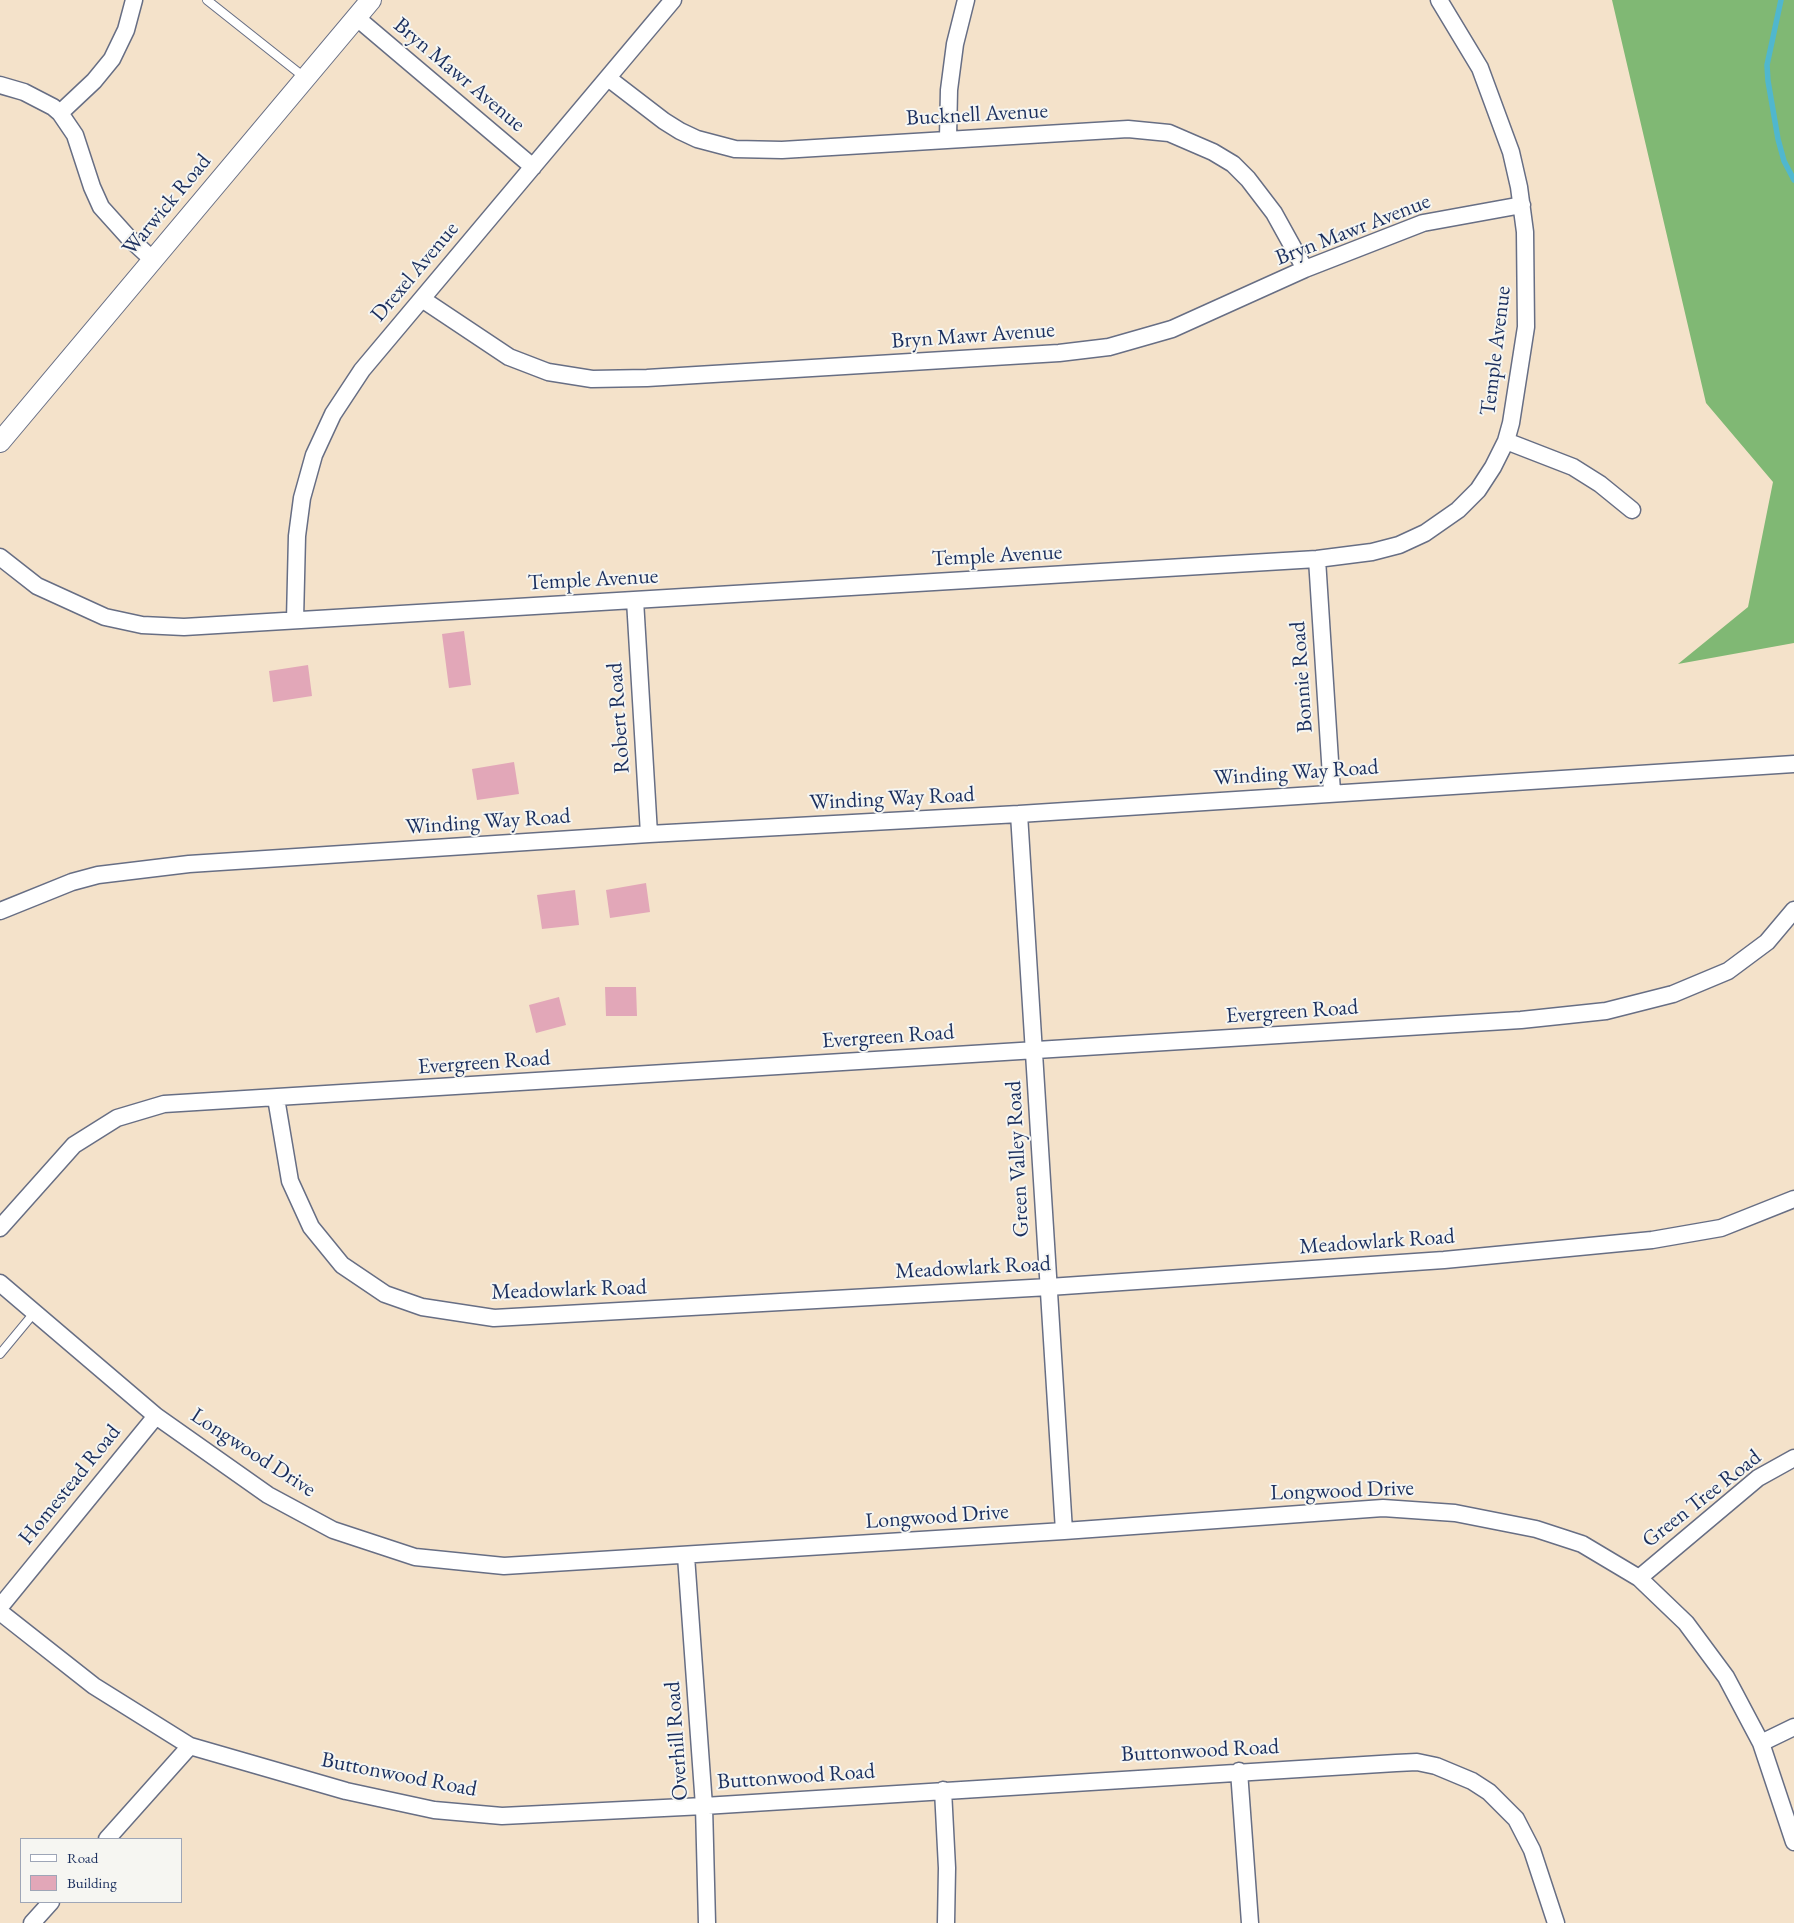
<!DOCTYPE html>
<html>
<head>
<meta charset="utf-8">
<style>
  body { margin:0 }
  #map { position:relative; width:1794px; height:1923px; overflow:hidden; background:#f4e2ca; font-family:"EB Garamond",serif }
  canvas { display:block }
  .legend { position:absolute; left:20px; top:1838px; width:162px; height:65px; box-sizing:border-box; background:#f6f6f2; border:1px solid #9ea6b7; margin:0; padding:6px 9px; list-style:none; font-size:15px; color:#1b2f5e }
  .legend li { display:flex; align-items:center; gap:10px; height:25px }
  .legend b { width:25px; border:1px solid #9ea6b7 }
</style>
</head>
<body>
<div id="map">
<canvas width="1794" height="1923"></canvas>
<ul class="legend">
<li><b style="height:6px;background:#fff"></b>Road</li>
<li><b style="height:14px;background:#e2a7b8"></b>Building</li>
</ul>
</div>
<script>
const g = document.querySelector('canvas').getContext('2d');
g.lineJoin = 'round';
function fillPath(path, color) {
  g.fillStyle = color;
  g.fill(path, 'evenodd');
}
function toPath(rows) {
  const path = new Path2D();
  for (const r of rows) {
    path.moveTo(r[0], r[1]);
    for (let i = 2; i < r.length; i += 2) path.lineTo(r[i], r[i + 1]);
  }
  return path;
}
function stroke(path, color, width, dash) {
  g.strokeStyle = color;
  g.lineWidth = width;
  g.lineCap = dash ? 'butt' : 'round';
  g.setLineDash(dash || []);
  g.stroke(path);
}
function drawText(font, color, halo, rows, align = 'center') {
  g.font = font + ' "EB Garamond",serif';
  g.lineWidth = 4;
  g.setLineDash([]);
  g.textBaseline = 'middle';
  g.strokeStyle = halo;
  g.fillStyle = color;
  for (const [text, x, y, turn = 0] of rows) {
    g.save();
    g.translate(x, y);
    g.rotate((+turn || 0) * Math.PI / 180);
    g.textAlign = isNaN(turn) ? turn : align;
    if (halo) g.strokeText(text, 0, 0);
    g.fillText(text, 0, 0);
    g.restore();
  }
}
const forest = toPath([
  [1612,0,1794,0,1794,643,1678,664,1748,607,1773,482,1706,403]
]);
const stream = toPath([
  [1781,0,1767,65,1768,81,1778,139,1784,161,1794,180]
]);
const building = toPath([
  [464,631,471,685,449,688,442,634],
  [308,665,312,696,273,702,269,671],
  [514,762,519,794,477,800,472,769],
  [646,883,650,912,610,918,606,890],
  [575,890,579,925,542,929,537,895],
  [605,987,636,987,637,1016,606,1016],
  [559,997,566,1025,536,1033,529,1005]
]);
const service = toPath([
  [207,0,304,77],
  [0,1354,34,1313]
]);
const minor = toPath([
  [357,18,533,167],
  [608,78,664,121,680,131,697,139,735,149,782,150,1128,129,1169,133,1213,152,1233,164,1248,179,1274,213,1305,269],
  [0,85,24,92,53,107,60,113,75,135,92,187,101,207,128,237,152,259],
  [60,113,94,81,112,59,126,30,134,0],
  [948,138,949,90,955,44,966,0],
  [422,299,509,357,548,372,592,379,647,378,1059,353,1109,347,1172,329,1305,269,1423,223,1522,205],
  [1506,441,1573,467,1600,484,1632,510],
  [0,557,37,586,105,617,142,625,184,627,1317,559,1372,552,1399,545,1425,533,1458,510,1478,490,1493,467,1506,441,1511,423,1526,327,1525,232,1519,187,1511,152,1480,68,1439,0],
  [1317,559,1332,792],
  [635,600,649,834],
  [295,620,297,536,302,498,314,455,333,414,362,370,673,0],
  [1019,814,1064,1531],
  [0,911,72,882,98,875,189,864,649,834,1019,814,1794,764],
  [276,1098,290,1181,311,1227,342,1265,385,1294,422,1307,494,1318,1049,1287,1444,1260,1652,1240,1721,1228,1794,1199],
  [0,1228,74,1145,117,1118,164,1104,1521,1020,1606,1011,1673,994,1728,971,1767,942,1794,910],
  [0,1283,156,1416,268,1495,333,1530,415,1557,504,1566,1064,1531,1383,1508,1455,1513,1536,1529,1582,1544,1639,1578,1686,1623,1726,1677,1761,1743,1794,1842],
  [686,1556,704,1806,707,1923],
  [1639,1578,1758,1478,1794,1458],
  [0,1607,156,1416],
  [0,1612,94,1686,190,1746,346,1791,434,1810,502,1816,704,1806,1396,1763,1417,1762,1436,1766,1472,1781,1489,1792,1516,1819,1532,1850,1556,1923],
  [1761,1743,1794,1727],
  [1239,1771,1250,1923],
  [943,1790,947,1868,946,1923],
  [107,1839,190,1746],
  [32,1923,51,1902]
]);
const tertiary = toPath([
  [0,442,371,0]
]);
const streetNames = [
  ["Bryn Mawr Avenue",459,75,40],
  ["Bucknell Avenue",977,115,-3],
  ["Warwick Road",167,205,-50],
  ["Bryn Mawr Avenue",1353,230,-21],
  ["Drexel Avenue",415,272,-50],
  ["Bryn Mawr Avenue",973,336,-4],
  ["Temple Avenue",1496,351,-83],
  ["Temple Avenue",997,556,-3],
  ["Temple Avenue",593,580,-3],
  ["Bonnie Road",1302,677,-94],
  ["Robert Road",619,718,-94],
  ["Winding Way Road",1296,773,-4],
  ["Winding Way Road",892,799,-3],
  ["Winding Way Road",488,822,-4],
  ["Evergreen Road",1292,1012,-4],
  ["Evergreen Road",888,1037,-4],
  ["Evergreen Road",484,1063,-4],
  ["Green Valley Road",1018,1159,-93],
  ["Meadowlark Road",1377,1242,-4],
  ["Meadowlark Road",973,1268,-3],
  ["Meadowlark Road",569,1290,-2],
  ["Longwood Drive",253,1453,33],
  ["Homestead Road",70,1485,-51],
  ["Longwood Drive",1342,1491,-2],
  ["Green Tree Road",1702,1499,-38],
  ["Longwood Drive",937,1517,-4],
  ["Overhill Road",677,1741,-94],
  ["Buttonwood Road",1200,1751,-3],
  ["Buttonwood Road",399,1775,11],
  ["Buttonwood Road",796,1777,-4]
];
fillPath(forest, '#80b874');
stroke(stream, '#50b7ce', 5.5);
fillPath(building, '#e2a7b8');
stroke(service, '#676e84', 10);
stroke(minor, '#676e84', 19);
stroke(tertiary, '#676e84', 22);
stroke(service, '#fff', 8);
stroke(minor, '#fff', 16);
stroke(tertiary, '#fff', 20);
drawText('22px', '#1b2f5e', '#f6f6f2', streetNames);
</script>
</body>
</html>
